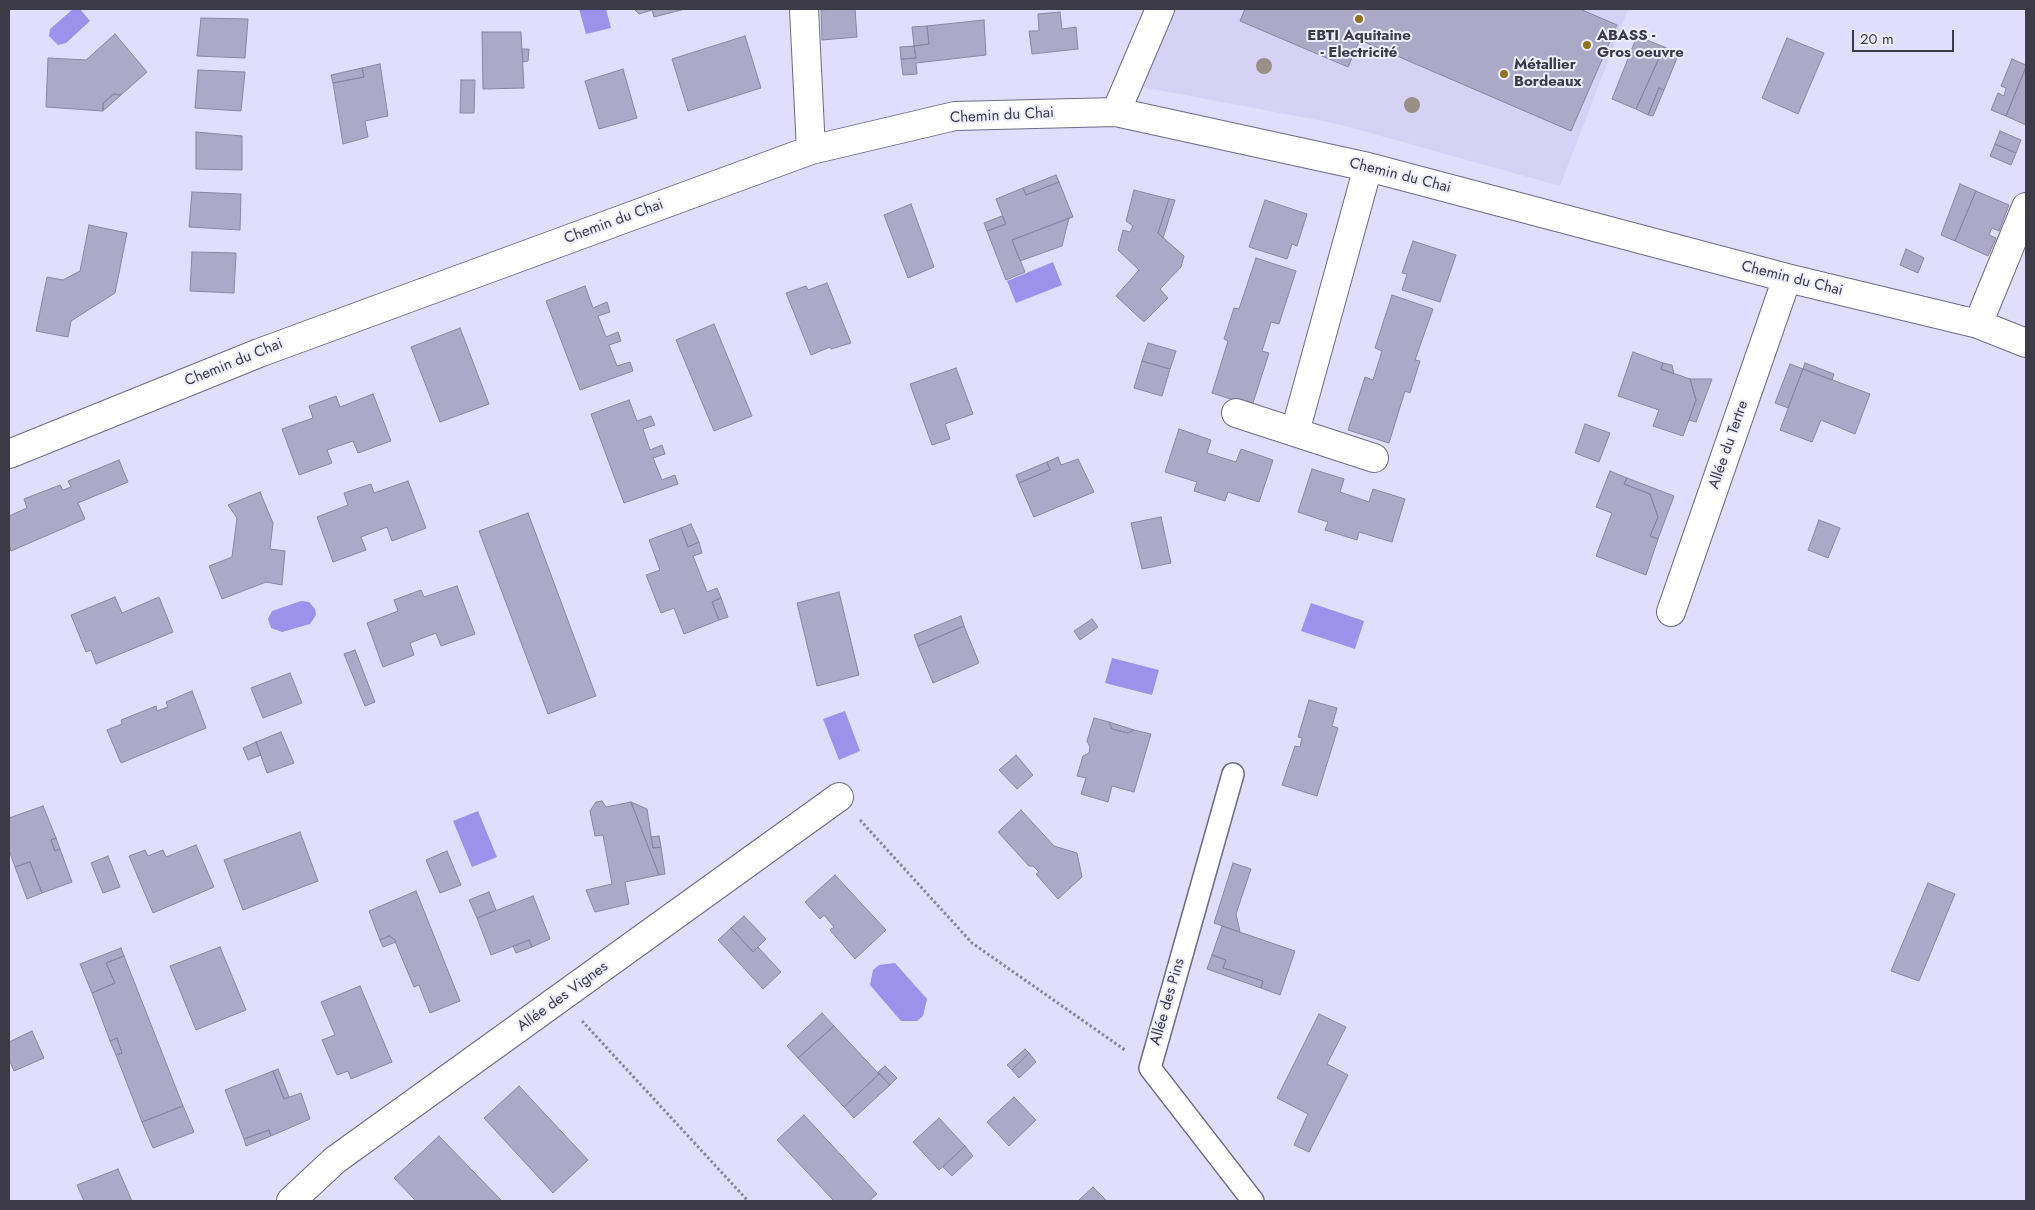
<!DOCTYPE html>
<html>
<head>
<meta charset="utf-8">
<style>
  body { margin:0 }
  #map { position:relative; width:2035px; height:1210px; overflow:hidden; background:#e0defc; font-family:Jost,sans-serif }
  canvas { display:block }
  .frame { position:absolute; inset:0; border:10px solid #3b3a46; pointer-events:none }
  .scale { position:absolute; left:1852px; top:30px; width:102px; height:22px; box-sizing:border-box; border:2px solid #3b3a46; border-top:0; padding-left:6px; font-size:15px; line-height:18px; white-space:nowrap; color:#3b3a46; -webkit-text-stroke:4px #eeedff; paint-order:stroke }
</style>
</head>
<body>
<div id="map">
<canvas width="2035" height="1210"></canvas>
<div class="frame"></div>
<div class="scale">20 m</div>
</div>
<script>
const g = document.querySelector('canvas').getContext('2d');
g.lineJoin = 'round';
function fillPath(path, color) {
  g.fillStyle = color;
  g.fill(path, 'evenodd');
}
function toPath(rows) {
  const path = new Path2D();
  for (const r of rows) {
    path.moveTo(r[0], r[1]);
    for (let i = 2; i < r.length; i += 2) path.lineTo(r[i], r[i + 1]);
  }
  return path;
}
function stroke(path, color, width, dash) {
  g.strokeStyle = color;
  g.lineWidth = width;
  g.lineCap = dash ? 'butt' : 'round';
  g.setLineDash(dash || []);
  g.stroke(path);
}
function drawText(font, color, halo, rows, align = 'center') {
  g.font = font + ' Jost,sans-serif';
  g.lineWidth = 4;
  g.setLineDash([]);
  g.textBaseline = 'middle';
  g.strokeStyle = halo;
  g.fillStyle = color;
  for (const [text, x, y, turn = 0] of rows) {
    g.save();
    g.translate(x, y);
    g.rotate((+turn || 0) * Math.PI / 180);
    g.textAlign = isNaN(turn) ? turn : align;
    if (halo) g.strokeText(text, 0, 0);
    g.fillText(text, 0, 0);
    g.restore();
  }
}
const built = toPath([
  [1145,9,1628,9,1560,186,1338,124,1116,82]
]);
const water = toPath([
  [73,9,80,9,90,21,66,43,58,45,49,36,50,29],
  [579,9,606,9,611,28,586,34],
  [1053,262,1062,285,1016,303,1007,281],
  [301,601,309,602,315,609,316,615,310,624,282,632,271,628,268,619,272,611],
  [1311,603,1364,621,1355,649,1301,631],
  [1112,658,1159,670,1152,695,1105,683],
  [845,711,860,751,839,760,823,719],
  [478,811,497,857,472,867,453,821],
  [895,963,927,999,923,1016,917,1021,901,1021,870,985,873,970,879,965]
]);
const building = toPath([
  [634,9,685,9,654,17,652,10,639,14,634,9],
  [834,9,855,9,857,37,822,40,821,10,834,9],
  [1245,9,1580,9,1617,25,1571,131,1360,40,1348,67,1240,21,1245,9],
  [1060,12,1062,29,1076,27,1078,49,1032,54,1029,31,1039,31,1038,14,1060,12],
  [201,18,248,19,245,58,197,56,201,18],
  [984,20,986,55,916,63,917,74,903,75,901,59,916,58,914,46,929,44,927,26,984,20],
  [927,26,929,44,914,46,912,27,927,26],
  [482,32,521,32,524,88,483,89,482,32],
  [115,34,147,72,121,95,114,94,103,103,103,111,46,107,48,58,86,60,115,34],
  [745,36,761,88,688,111,672,59,745,36],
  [1637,36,1664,47,1636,109,1612,99,1637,36],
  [1787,38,1824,53,1798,114,1762,98,1787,38],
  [914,46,916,58,901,59,900,47,914,46],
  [1664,47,1679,53,1664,90,1659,88,1648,115,1636,109,1664,47],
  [522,49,529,49,528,61,523,62,522,49],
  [2012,59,2026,65,2026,67,2006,116,1991,110,1998,93,2004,96,2006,88,2001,86,2012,59],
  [380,64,388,116,365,121,368,137,343,144,333,83,364,77,362,68,380,64],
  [2026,67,2026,125,2006,116,2026,67],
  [362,68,364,77,333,83,331,75,362,68],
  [623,69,637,118,599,129,585,81,623,69],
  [198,70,245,72,241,111,195,108,198,70],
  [461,80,475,80,474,113,460,113,461,80],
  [1659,88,1664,90,1653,116,1648,115,1659,88],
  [114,94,121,95,103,111,103,103,114,94],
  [2000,131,2021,140,2016,153,1995,144,2000,131],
  [196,132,242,136,242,170,196,169,196,132],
  [1995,144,2016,153,2011,165,1990,156,1995,144],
  [1056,175,1059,182,1026,195,1023,188,1056,175],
  [1059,182,1073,217,1012,240,1025,272,1006,280,987,231,1006,224,996,199,1023,188,1026,195,1059,182],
  [1960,184,1976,191,1955,241,1941,235,1960,184],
  [1134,190,1169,199,1158,233,1184,256,1181,267,1160,289,1168,298,1144,322,1116,296,1139,270,1118,250,1123,230,1130,232,1133,226,1126,221,1134,190],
  [1976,191,2009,205,1999,231,1992,228,1989,235,1996,238,1988,256,1955,241,1976,191],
  [192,192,241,194,240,230,189,227,192,192],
  [1169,199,1175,200,1163,238,1158,233,1169,199],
  [1265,200,1307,214,1297,246,1292,244,1287,259,1249,247,1265,200],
  [911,204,934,267,908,278,884,215,911,204],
  [1002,216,1006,224,987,231,984,223,1002,216],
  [1069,218,1062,246,1020,261,1012,240,1069,218],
  [89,225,127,233,115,293,71,321,68,337,36,331,47,277,63,280,80,271,89,225],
  [1413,241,1456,255,1440,302,1402,290,1407,274,1402,273,1413,241],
  [1906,249,1924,258,1918,273,1900,265,1906,249],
  [192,252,236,253,234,293,190,291,192,252],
  [1256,258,1296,271,1279,324,1271,322,1262,351,1269,353,1252,406,1212,393,1228,341,1224,339,1234,308,1239,309,1256,258],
  [827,283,851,343,831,349,830,347,811,355,786,293,806,286,808,290,827,283],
  [585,286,593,308,607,302,610,312,598,316,606,337,618,332,621,341,609,345,617,366,630,362,633,371,580,390,546,301,585,286],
  [1392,295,1433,309,1415,360,1420,361,1410,393,1405,391,1389,443,1348,430,1365,377,1373,380,1382,351,1375,348,1392,295],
  [714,324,752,416,714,431,676,340,714,324],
  [460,328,489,404,440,422,411,347,460,328],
  [1148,343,1176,351,1170,369,1142,361,1148,343],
  [1633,352,1663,363,1661,369,1690,379,1696,400,1683,436,1653,426,1659,410,1618,396,1633,352],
  [1142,361,1170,369,1162,396,1134,388,1142,361],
  [1663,363,1672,365,1674,374,1661,369,1663,363],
  [1805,363,1834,374,1832,380,1803,369,1805,363],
  [1790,364,1803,369,1788,408,1775,403,1790,364],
  [956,368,973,414,945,424,950,439,932,445,910,384,956,368],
  [1803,369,1870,394,1855,434,1821,420,1812,442,1780,430,1803,369],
  [1690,379,1712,379,1696,422,1689,420,1696,400,1690,379],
  [373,394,391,441,358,453,353,441,327,450,332,463,299,475,282,429,313,418,309,406,336,396,340,407,373,394],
  [629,400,637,421,651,416,655,425,643,429,650,450,662,445,665,454,653,458,662,480,675,475,678,484,624,503,591,414,629,400],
  [1585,424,1610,433,1599,462,1575,453,1585,424],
  [1179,429,1211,440,1207,453,1236,462,1241,449,1273,460,1259,502,1228,492,1225,501,1194,491,1197,482,1165,472,1179,429],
  [1058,457,1061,465,1078,459,1094,492,1034,517,1019,483,1050,470,1047,462,1058,457],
  [119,460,128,482,78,503,85,519,11,551,9,545,9,516,27,508,24,499,60,485,63,490,71,487,68,481,119,460],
  [1047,462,1050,470,1019,483,1016,475,1047,462],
  [1312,469,1344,479,1340,492,1369,502,1373,489,1405,499,1392,542,1359,532,1357,540,1325,530,1328,522,1298,512,1312,469],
  [1610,471,1627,478,1624,484,1650,494,1658,517,1650,536,1658,539,1646,575,1596,556,1612,513,1596,507,1610,471],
  [1627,478,1674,496,1658,539,1650,536,1658,517,1650,494,1624,484,1627,478],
  [408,481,426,528,392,541,387,527,361,537,366,550,333,562,317,517,348,505,344,493,371,484,374,493,408,481],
  [260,492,273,523,270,549,285,551,282,585,266,582,222,599,209,566,232,557,237,518,228,505,260,492],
  [528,513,596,696,548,714,479,531,528,513],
  [1161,517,1171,563,1142,569,1131,523,1161,517],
  [1819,520,1840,528,1828,558,1808,550,1819,520],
  [691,524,699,542,688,547,681,528,691,524],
  [681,528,688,547,699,542,702,553,693,556,707,592,717,588,721,598,712,602,719,620,684,634,674,608,661,613,646,575,660,570,649,540,681,528],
  [457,586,475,634,441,646,436,633,410,643,414,655,383,667,367,623,398,611,394,600,421,590,424,597,457,586],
  [839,592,859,675,817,686,797,603,839,592],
  [115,597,122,613,159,597,173,632,96,664,91,650,86,652,71,615,115,597],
  [721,598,728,617,719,620,712,602,721,598],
  [961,616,964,626,918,646,914,635,961,616],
  [1092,619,1098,627,1080,640,1074,631,1092,619],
  [964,626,979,663,933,683,918,646,964,626],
  [355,650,375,702,365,706,344,654,355,650],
  [290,673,302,703,263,718,251,688,290,673],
  [192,691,206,728,121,763,107,730,122,724,121,720,156,706,157,711,168,707,166,702,192,691],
  [1309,700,1337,708,1332,726,1338,728,1317,796,1282,785,1295,746,1300,747,1302,738,1298,737,1309,700],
  [1094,718,1109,722,1112,729,1128,733,1134,730,1151,734,1134,792,1112,786,1108,802,1081,794,1086,778,1077,776,1083,756,1089,753,1090,747,1087,741,1094,718],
  [1109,722,1134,730,1128,733,1112,729,1109,722],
  [281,732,294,763,267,773,256,742,281,732],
  [256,742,261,755,248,760,243,748,256,742],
  [1016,755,1033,775,1017,789,999,770,1016,755],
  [602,801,606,807,631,802,659,875,625,882,629,904,595,912,586,890,612,884,603,835,595,836,590,811,596,802,602,801],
  [631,802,647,809,653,848,661,847,665,874,659,875,631,802],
  [43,806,56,838,51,840,55,851,60,849,72,882,42,893,30,862,15,867,9,850,9,818,43,806],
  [1021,810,1054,846,1077,853,1082,877,1058,899,1036,874,1039,872,1033,866,1029,866,998,832,1021,810],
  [300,832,318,881,243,910,224,860,300,832],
  [659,836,661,847,653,848,651,837,659,836],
  [56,838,60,849,55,851,51,840,56,838],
  [196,845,214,887,153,913,129,856,145,850,148,856,163,850,166,857,196,845],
  [447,851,461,885,440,893,426,860,447,851],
  [108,856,120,887,103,893,91,863,108,856],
  [30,862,42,893,27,899,15,867,30,862],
  [1233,863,1251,869,1236,914,1240,932,1214,923,1233,863],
  [835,875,886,930,855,959,830,930,834,927,824,915,820,919,805,902,835,875],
  [1928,883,1955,894,1919,981,1891,971,1928,883],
  [416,891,460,1001,430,1013,419,985,414,987,394,939,389,936,380,940,369,911,416,891],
  [489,892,496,910,477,918,469,900,489,892],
  [533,896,550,939,532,947,529,940,491,955,477,918,533,896],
  [744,916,766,939,753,952,731,928,744,916],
  [1222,926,1295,951,1280,995,1261,988,1263,981,1223,968,1226,960,1212,955,1222,926],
  [731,928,753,952,758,947,781,972,763,989,718,940,731,928],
  [389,936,394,939,396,942,383,947,380,940,389,936],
  [529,940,532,947,516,953,513,946,529,940],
  [220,947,246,1010,196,1030,170,966,220,947],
  [121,948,124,956,106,963,115,983,92,993,80,964,121,948],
  [1212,955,1226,960,1223,968,1263,981,1261,988,1207,969,1212,955],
  [124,956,183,1106,142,1122,116,1055,122,1053,117,1038,110,1041,92,993,115,983,106,963,124,956],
  [360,986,392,1062,351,1079,348,1071,337,1075,322,1040,335,1035,321,1002,360,986],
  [822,1013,834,1026,798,1058,787,1046,822,1013],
  [1319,1014,1346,1027,1327,1064,1348,1075,1309,1152,1294,1145,1308,1114,1277,1098,1319,1014],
  [834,1026,879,1074,844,1107,798,1058,834,1026],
  [32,1031,44,1058,14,1071,9,1059,9,1042,32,1031],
  [117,1038,122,1053,116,1055,110,1041,117,1038],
  [1025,1049,1029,1053,1012,1070,1007,1065,1025,1049],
  [1029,1053,1036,1062,1019,1078,1012,1070,1029,1053],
  [885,1066,897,1078,890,1085,878,1072,885,1066],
  [278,1069,289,1097,284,1099,273,1071,278,1069],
  [273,1071,284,1099,301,1093,310,1119,271,1136,269,1130,244,1139,225,1090,273,1071],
  [879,1074,890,1085,854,1118,844,1107,879,1074],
  [519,1086,588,1160,553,1193,484,1118,519,1086],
  [1014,1097,1036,1120,1009,1146,987,1122,1014,1097],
  [183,1106,194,1132,153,1148,142,1122,183,1106],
  [804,1115,877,1194,869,1201,834,1201,777,1140,804,1115],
  [939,1118,965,1146,939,1170,913,1142,939,1118],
  [269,1130,271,1136,246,1146,244,1139,269,1130],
  [439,1136,502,1201,416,1201,394,1178,439,1136],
  [965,1146,973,1156,952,1176,943,1167,965,1146],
  [118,1169,132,1201,84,1201,77,1185,118,1169],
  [1093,1187,1107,1201,1078,1201,1093,1187]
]);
const path = toPath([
  [860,820,972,943,1125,1050],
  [582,1021,748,1201]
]);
const lane = toPath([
  [1233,774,1150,1068,1253,1201]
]);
const street = toPath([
  [804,9,811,150],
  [1116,112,1160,9],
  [1978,324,2026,207],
  [1236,413,1374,458],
  [1295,432,1368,167],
  [9,454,259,353,811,150,955,116,1116,112,1368,167,1787,278,1978,324,2026,343],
  [1671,612,1787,278],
  [291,1201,335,1160,839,797]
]);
const trees = [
  [1264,66],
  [1412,105]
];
const markers = [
  [1359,19,5,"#907419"],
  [1587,45,5,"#907419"],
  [1504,74,5,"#907419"]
];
const poiNames = [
  ["EBTI Aquitaine",1359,36,"center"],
  ["- Electricité",1359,53,"center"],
  ["ABASS -",1597,36],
  ["Gros oeuvre",1597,53],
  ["Métallier",1514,65],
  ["Bordeaux",1514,82]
];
const streetNames = [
  ["Chemin du Chai",1002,116,-3],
  ["Chemin du Chai",1400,176,14],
  ["Chemin du Chai",614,222,-20],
  ["Chemin du Chai",1792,279,14],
  ["Chemin du Chai",234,363,-22],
  ["Allée du Tertre",1729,445,-71],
  ["Allée des Vignes",563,997,-36],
  ["Allée des Pins",1168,1002,-74]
];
fillPath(built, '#d5d2f6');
fillPath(water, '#9e91eb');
fillPath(building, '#aba9c6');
stroke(building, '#8986a2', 1);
stroke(lane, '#6d6a85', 24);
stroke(street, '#6d6a85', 30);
stroke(path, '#868498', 3, [2.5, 2.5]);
stroke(lane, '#fff', 21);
stroke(street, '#fff', 28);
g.fillStyle = '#998f85';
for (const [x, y] of trees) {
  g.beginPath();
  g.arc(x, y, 8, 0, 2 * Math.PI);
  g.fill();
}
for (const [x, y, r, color] of markers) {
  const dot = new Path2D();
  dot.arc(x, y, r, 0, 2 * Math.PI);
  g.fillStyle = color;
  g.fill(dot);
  stroke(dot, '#eeedff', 2);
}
drawText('bold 15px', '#3b3a46', '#eeedff', poiNames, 'left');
drawText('15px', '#3b3a46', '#eeedff', streetNames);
</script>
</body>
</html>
